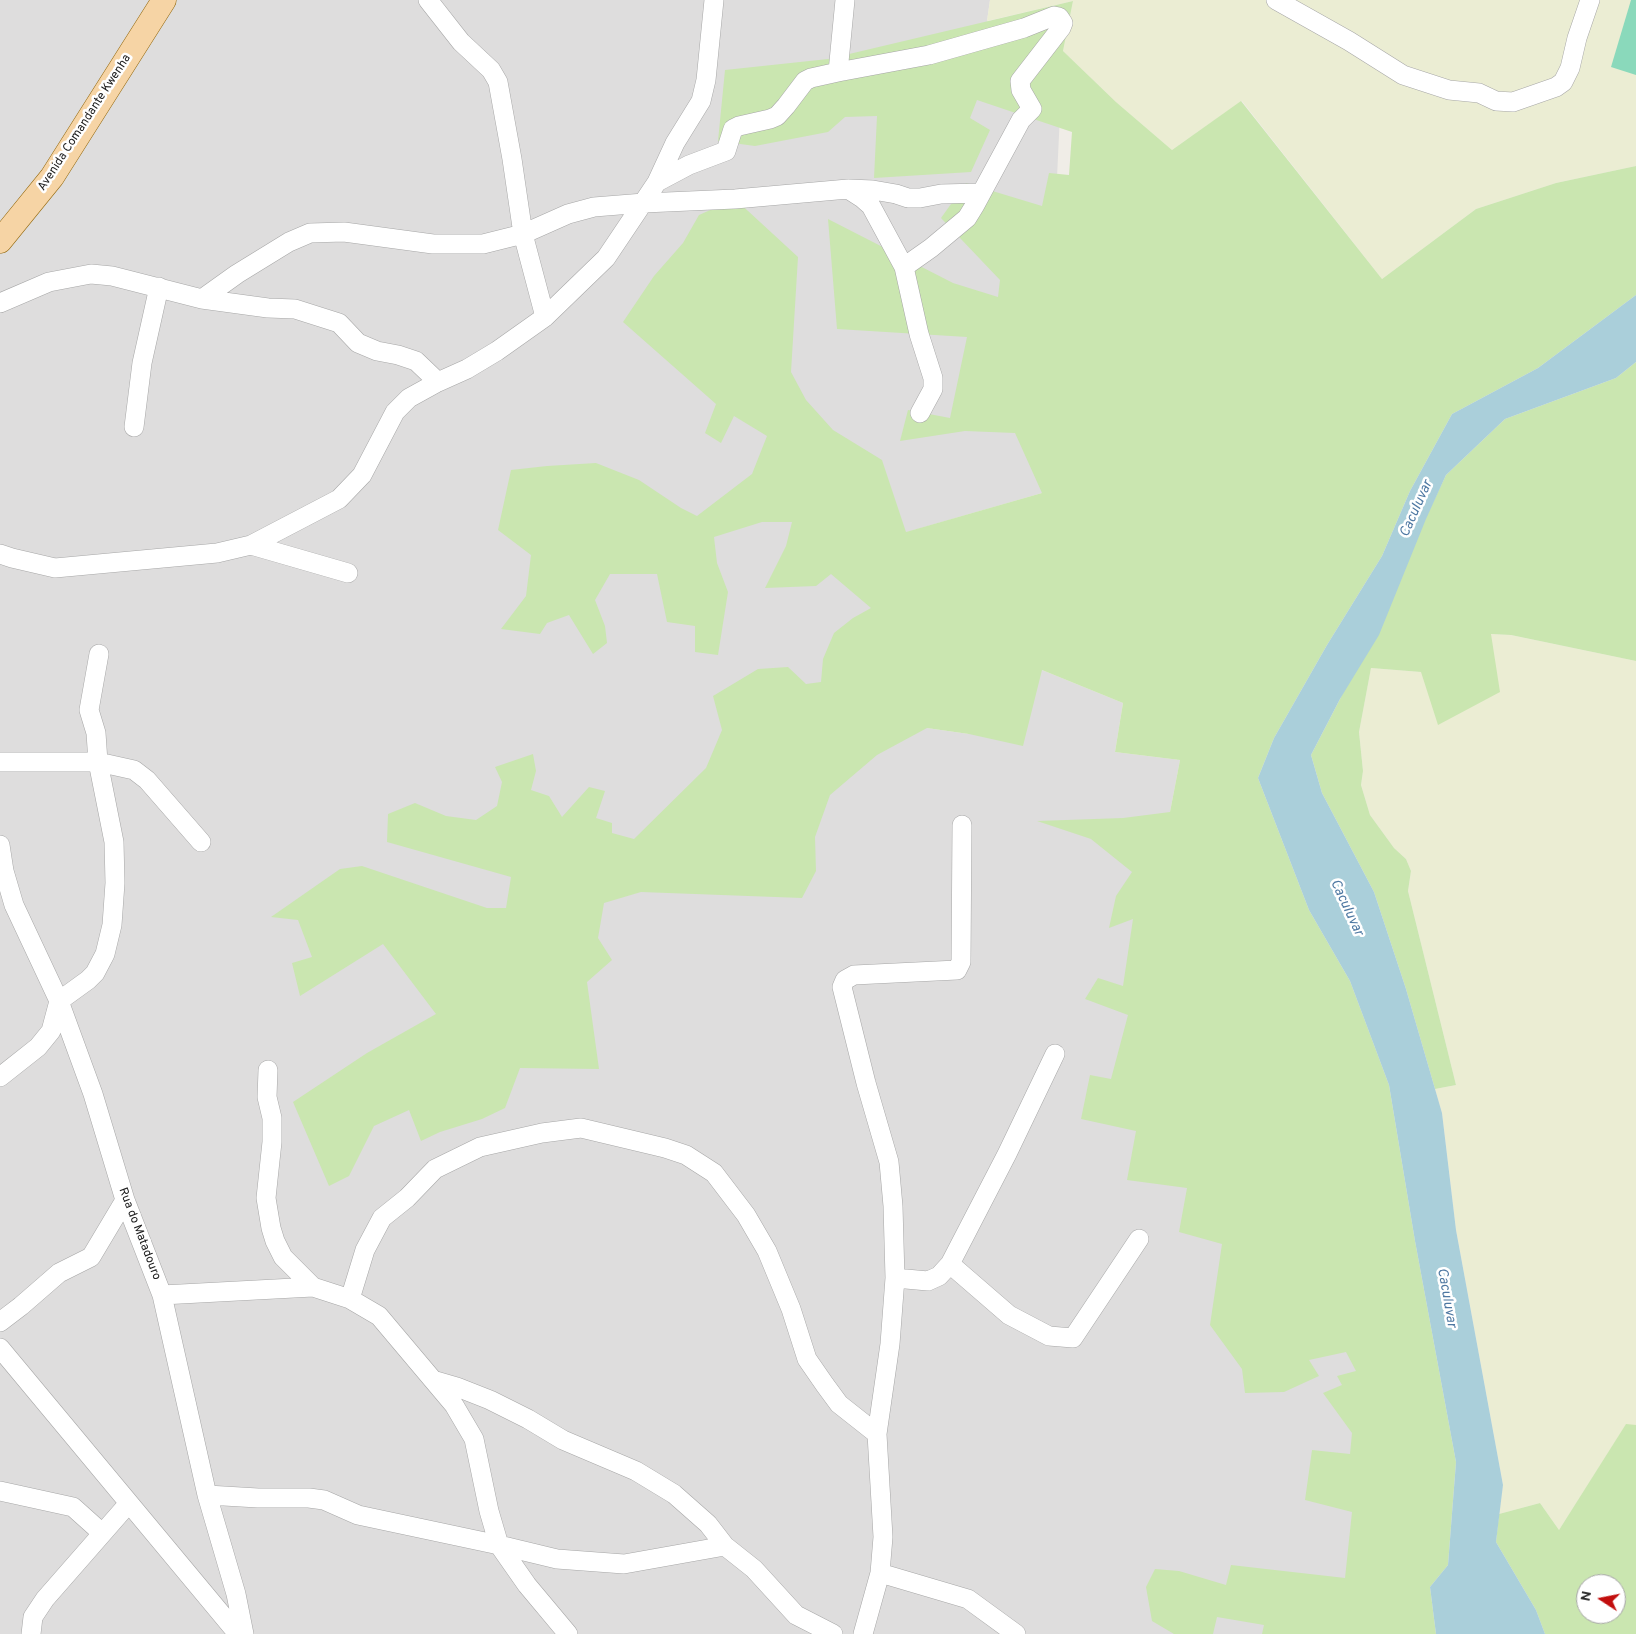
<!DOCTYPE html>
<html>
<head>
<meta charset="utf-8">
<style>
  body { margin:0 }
  #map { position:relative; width:1636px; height:1634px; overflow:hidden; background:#f0ede7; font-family:Overpass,sans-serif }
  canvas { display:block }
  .north { position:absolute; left:1576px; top:1574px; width:50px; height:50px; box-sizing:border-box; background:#fff; border:1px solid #a6a6a6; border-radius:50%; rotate:281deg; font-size:14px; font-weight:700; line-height:20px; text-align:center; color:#202020 }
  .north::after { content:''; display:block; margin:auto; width:18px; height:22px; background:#c20e0d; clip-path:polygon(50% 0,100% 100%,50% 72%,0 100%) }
</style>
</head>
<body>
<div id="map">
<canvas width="1636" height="1634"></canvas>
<div class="north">N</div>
</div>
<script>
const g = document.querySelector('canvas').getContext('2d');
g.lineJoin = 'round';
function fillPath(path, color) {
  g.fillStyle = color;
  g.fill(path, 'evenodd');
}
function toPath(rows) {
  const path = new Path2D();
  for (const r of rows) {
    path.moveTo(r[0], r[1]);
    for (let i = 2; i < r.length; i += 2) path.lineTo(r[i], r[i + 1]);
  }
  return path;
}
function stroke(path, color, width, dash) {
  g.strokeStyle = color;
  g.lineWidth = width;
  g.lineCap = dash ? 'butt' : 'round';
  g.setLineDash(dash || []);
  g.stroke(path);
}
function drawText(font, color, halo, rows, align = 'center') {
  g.font = font + ' Overpass,sans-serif';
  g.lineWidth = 5;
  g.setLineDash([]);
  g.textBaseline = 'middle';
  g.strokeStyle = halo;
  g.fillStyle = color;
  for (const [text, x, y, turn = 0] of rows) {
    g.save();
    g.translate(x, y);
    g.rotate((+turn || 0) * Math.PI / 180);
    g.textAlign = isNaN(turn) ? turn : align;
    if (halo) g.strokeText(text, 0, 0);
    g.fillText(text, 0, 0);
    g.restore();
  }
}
const residential = toPath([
  [0,0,990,0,987,21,1063,51,1042,493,907,532,927,728,969,734,1042,670,1123,703,1115,752,1180,760,1170,812,1371,1321,1400,1634,0,1634]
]);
const farmland = toPath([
  [990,0,1636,0,1636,166,1556,183,1476,209,1382,279,1242,101,1172,150,1116,102,1063,51,1073,1,987,21],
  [1490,634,1511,635,1636,661,1636,1425,1626,1425,1559,1530,1540,1503,1499,1514,1503,1485,1456,1230,1442,1113,1435,1089,1456,1085,1408,891,1411,871,1406,859,1394,848,1370,815,1361,785,1363,771,1359,732,1371,668,1421,672]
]);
const grass = toPath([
  [1073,1,1063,51,1116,102,1172,150,1241,101,1382,279,1476,209,1556,183,1636,166,1636,295,1538,368,1452,414,1410,491,1382,556,1327,645,1274,738,1258,778,1309,910,1350,981,1389,1085,1415,1241,1456,1462,1448,1565,1430,1587,1436,1634,1262,1634,1264,1625,1217,1617,1213,1634,1174,1634,1152,1621,1146,1587,1155,1569,1179,1571,1226,1585,1231,1565,1345,1578,1352,1512,1305,1500,1312,1450,1350,1454,1352,1433,1323,1393,1342,1385,1337,1376,1356,1371,1346,1352,1309,1360,1319,1376,1284,1392,1245,1393,1242,1369,1210,1325,1222,1244,1179,1232,1187,1188,1127,1180,1136,1131,1081,1119,1090,1075,1111,1079,1128,1015,1085,999,1098,978,1123,986,1133,919,1109,928,1116,896,1132,872,1091,839,1037,821,1123,818,1170,812,1180,760,1115,752,1123,703,1042,670,1023,746,969,734,927,728,877,755,830,795,815,837,816,871,802,898,641,892,604,903,598,938,612,960,587,982,599,1069,520,1068,505,1108,482,1119,440,1132,421,1141,409,1110,374,1126,349,1176,329,1186,293,1102,367,1053,436,1014,383,944,300,996,292,963,312,957,298,920,271,917,340,869,362,866,487,908,506,908,511,877,387,842,388,814,415,803,446,816,476,820,497,806,502,782,495,767,533,754,536,771,531,790,549,796,562,817,589,787,605,791,596,818,612,823,612,833,634,839,706,768,722,730,713,696,758,669,788,667,806,684,821,682,823,659,834,633,853,618,871,608,831,574,816,586,765,588,786,546,792,522,762,522,714,537,717,563,728,592,718,655,695,652,695,626,667,622,657,574,610,574,595,600,605,626,607,643,593,654,569,615,547,623,540,634,501,629,526,596,531,555,498,530,511,470,547,466,596,463,639,480,681,508,697,516,752,474,767,436,734,416,721,443,705,433,716,404,623,322,654,276,683,243,699,215,735,199,798,257,791,372,806,400,833,430,882,460,906,532,1042,493,1015,433,965,431,900,441,908,410,950,418,967,337,837,329,828,219,953,283,998,297,1000,280,941,218,966,183,1042,206,1049,173,1069,175,1072,132,977,100,970,118,990,130,971,172,874,178,877,116,845,117,828,132,755,146,718,141,725,70,828,59],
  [1636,362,1636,661,1511,635,1491,634,1500,692,1438,725,1421,672,1371,668,1359,732,1363,771,1361,785,1370,815,1394,848,1406,859,1411,871,1408,891,1456,1085,1435,1089,1406,989,1374,892,1322,793,1311,755,1340,699,1446,475,1505,419,1616,378],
  [1626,1424,1636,1425,1636,1634,1545,1634,1536,1610,1496,1542,1499,1514,1540,1503,1559,1530],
  [1586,1584,1616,1584,1616,1614,1586,1614]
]);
const pitch = toPath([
  [1631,0,1636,0,1636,75,1611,67]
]);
const water = toPath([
  [1636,295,1636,362,1616,378,1505,419,1446,475,1426,519,1379,635,1340,699,1311,755,1322,793,1374,892,1406,989,1442,1113,1456,1230,1503,1485,1496,1542,1536,1610,1545,1634,1436,1634,1430,1587,1448,1565,1456,1462,1415,1241,1389,1085,1350,981,1309,910,1258,778,1274,738,1327,645,1382,556,1410,491,1452,414,1538,368]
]);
const minor = toPath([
  [428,0,461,42,491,70,498,82,512,159,523,234,545,317],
  [1276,0,1349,41,1403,75,1449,90,1479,93,1496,101,1513,102,1556,87,1563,82,1570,68,1577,38,1590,0],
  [838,72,845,0],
  [657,182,689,165,726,151,733,129,739,126,770,119,777,116,786,106,805,81,811,78,838,72,929,55,1024,28,1054,16,1059,17,1063,23,1061,28,1020,81,1021,90,1032,109,1021,120,975,205,967,218,931,248,904,267],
  [849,189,873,190,896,194,908,198,920,198,941,194,981,193],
  [202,299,237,274,289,242,310,233,344,232,433,244,483,244,523,234,568,214,594,207,644,203,735,199,848,189,862,198,871,206,904,267,919,334,933,378,933,389,920,413],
  [0,303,49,282,91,274,112,276,202,299,268,308,295,309,339,323,358,343,377,351,398,355,416,361,438,382],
  [134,427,142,363,159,287],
  [251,545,339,499,362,475,395,412,409,398,438,382,467,369,497,351,545,317,606,258,657,182,675,143,701,101,706,80,714,0],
  [0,554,12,558,55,568,217,553,251,545,348,573],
  [0,762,98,762,134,770,147,780,201,842],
  [0,845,4,871,14,905,59,1001,93,1094,125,1200,162,1295,207,1495,236,1594,244,1634],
  [268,1070,267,1097,272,1118,272,1142,266,1198,271,1228,275,1241,283,1257,313,1287],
  [0,1077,38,1047,51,1031,59,1001,88,980,95,973,105,954,112,925,115,883,114,842,98,762,96,733,89,710,99,654],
  [950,1264,1009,1315,1049,1336,1073,1338,1139,1239],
  [895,1278,928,1281,939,1276,950,1264,1007,1154,1055,1054],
  [162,1295,313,1287,350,1299,379,1316,454,1405,474,1439,489,1511,499,1545,527,1585,568,1634],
  [350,1299,365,1250,382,1218,407,1198,435,1169,480,1147,542,1133,581,1128,665,1148,686,1155,714,1173,746,1215,767,1251,791,1309,807,1359,825,1385,839,1404,877,1434],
  [0,1322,21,1306,59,1273,91,1257,125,1200],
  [0,1348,238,1634],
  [433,1380,457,1387,490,1400,528,1419,563,1440,636,1471,674,1494,708,1524,725,1546],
  [0,1491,73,1507,102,1533],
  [207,1495,258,1498,309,1498,324,1500,358,1515,499,1545,557,1559,624,1564,725,1546,754,1569,796,1615,833,1634],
  [880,1573,968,1599,1016,1634],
  [31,1634,33,1617,45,1599,129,1503],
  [863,1634,880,1573,883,1537,877,1434,890,1344,895,1278,893,1206,889,1162,866,1083,842,987,845,980,854,975,957,970,961,962,962,825]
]);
const major = toPath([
  [0,241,52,177,164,0]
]);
const streetNames = [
  ["Avenida Comandante Kwenha",85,123,-57],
  ["Rua do Matadouro",139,1234,69]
];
const waterNames = [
  ["Caculuvar",1417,509,-66],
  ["Caculuvar",1346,908,65],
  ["Caculuvar",1446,1298,80]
];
fillPath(residential, '#dedddd');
fillPath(farmland, '#ebedd3');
fillPath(grass, '#cae6b0');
fillPath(pitch, '#8ad9bb');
fillPath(water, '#aacfda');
stroke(minor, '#a7a7a7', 20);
stroke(major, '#926609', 25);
stroke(minor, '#fff', 19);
stroke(major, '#f6d4a5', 24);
drawText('12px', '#202020', '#fff', streetNames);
drawText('italic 14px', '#4e78a2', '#fff', waterNames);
</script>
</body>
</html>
